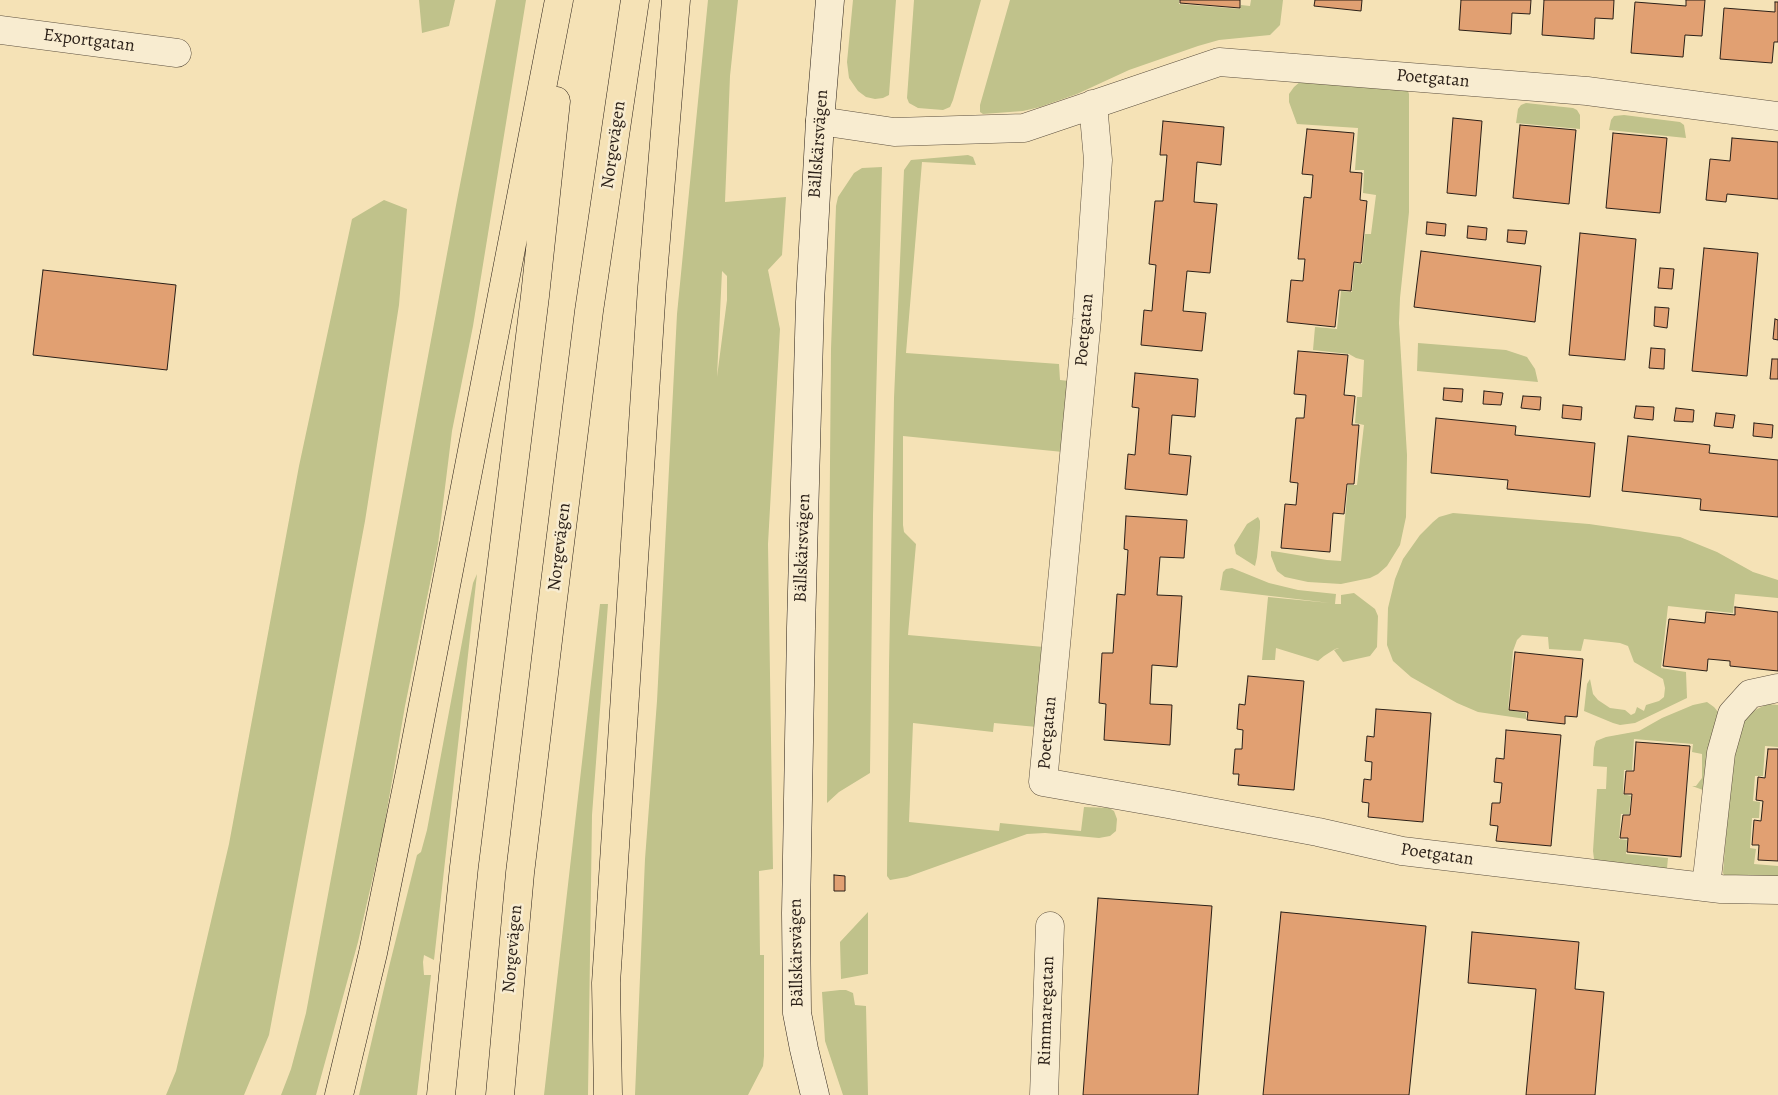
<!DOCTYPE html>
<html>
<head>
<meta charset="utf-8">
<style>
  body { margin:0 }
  canvas { display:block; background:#f5e2b6 }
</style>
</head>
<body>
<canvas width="1778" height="1095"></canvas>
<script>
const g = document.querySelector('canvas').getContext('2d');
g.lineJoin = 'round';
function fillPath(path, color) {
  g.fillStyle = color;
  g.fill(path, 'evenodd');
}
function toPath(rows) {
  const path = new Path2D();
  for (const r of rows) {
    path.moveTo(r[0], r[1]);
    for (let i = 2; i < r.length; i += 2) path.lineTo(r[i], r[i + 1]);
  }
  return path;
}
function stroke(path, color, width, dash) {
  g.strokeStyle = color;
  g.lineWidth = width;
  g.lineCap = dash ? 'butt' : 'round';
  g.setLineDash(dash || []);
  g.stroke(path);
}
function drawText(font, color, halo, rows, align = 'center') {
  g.font = font + ' Alegreya,serif';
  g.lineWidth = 5;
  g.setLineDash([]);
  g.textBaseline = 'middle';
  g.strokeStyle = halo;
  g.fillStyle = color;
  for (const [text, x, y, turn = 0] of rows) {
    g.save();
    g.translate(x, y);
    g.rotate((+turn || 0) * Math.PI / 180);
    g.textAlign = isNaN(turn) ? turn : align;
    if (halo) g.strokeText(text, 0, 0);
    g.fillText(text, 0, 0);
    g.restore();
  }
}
const green = toPath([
  [419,0,455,0,449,26,422,33],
  [496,0,526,0,473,326,452,431,438,544,405,706,383,833,358,942,316,1095,281,1095,291,1069,306,1013,457,200],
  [708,0,738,0,730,76,725,202,786,197,782,255,768,270,780,329,768,544,773,869,759,871,760,955,764,955,764,1056,763,1066,748,1095,635,1095,645,859,657,701,677,314],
  [722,271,727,276,727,300,717,377],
  [853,0,896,0,889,95,883,98,875,99,866,97,858,91,849,78,847,62],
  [914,0,981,0,953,100,950,107,943,110,918,108,909,103,907,98],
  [1010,0,1179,0,1179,4,1240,9,1241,5,1250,6,1251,0,1283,0,1280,25,1270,35,1219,40,1198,46,1129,70,1077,94,1040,107,1023,111,983,114,980,112,980,105],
  [1301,81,1407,88,1409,94,1409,212,1400,298,1399,323,1407,455,1406,517,1400,545,1387,566,1378,574,1370,578,1341,584,1308,582,1285,577,1277,571,1271,556,1271,551,1279,552,1327,560,1341,561,1348,485,1357,485,1364,425,1355,423,1357,397,1362,397,1364,360,1356,358,1349,354,1313,350,1315,327,1337,329,1341,291,1352,292,1355,263,1362,264,1365,234,1371,234,1376,195,1363,193,1364,170,1355,170,1358,128,1297,124,1289,102,1289,94,1294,87],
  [1526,103,1573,108,1577,110,1580,115,1580,129,1516,123,1518,109,1521,105],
  [1624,115,1680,122,1684,125,1686,138,1609,130,1611,120,1614,116],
  [968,155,973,157,976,165,922,162,906,353,1059,364,1060,380,1069,381,1063,452,903,436,903,525,904,532,916,544,908,635,1044,647,1037,727,994,723,993,732,913,723,909,822,999,831,1000,823,1081,831,1084,807,1109,808,1114,811,1117,819,1116,831,1110,836,1099,838,1045,833,1027,834,907,877,890,880,887,876,889,667,894,398,904,170,911,160],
  [882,167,873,515,870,773,839,792,827,803,831,349,836,206,838,197,854,173,862,168],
  [384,200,407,209,399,305,365,521,269,1035,244,1095,166,1095,176,1071,229,844,299,466,352,219],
  [1418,343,1506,350,1527,357,1535,369,1538,382,1417,371],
  [1453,513,1589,524,1680,537,1717,552,1753,572,1778,580,1778,598,1735,594,1733,613,1668,606,1661,668,1686,672,1687,698,1635,723,1620,725,1613,723,1584,711,1587,684,1590,679,1593,694,1598,700,1610,708,1625,710,1631,715,1635,713,1637,707,1644,711,1646,705,1659,701,1664,697,1665,688,1663,679,1634,662,1628,646,1620,643,1584,639,1581,651,1549,649,1548,637,1522,635,1517,640,1513,651,1508,710,1526,713,1526,719,1478,712,1457,703,1411,677,1393,661,1387,645,1388,608,1395,579,1403,559,1420,535,1433,522,1439,517],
  [1258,517,1260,521,1260,528,1257,557,1255,566,1236,554,1234,545,1247,524],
  [1232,568,1269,583,1298,590,1336,594,1335,604,1341,604,1341,595,1354,593,1375,609,1378,616,1377,647,1370,656,1343,662,1334,650,1339,648,1335,649,1324,656,1318,661,1276,648,1275,660,1262,660,1268,597,1330,603,1220,590,1223,572,1226,569],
  [477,574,434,960,424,955,423,962,424,975,431,975,417,1095,359,1095,389,967,417,855,421,852,427,830,473,583],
  [600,604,608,604,592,815,588,1095,544,1095],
  [1707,702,1714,707,1719,713,1707,789,1703,790,1692,786,1696,786,1702,778,1702,754,1692,752,1693,744,1634,739,1632,770,1624,770,1623,794,1631,796,1629,814,1621,814,1619,839,1627,840,1626,854,1668,858,1666,878,1599,866,1594,859,1593,851,1597,789,1606,789,1607,767,1593,766,1594,748,1596,741,1606,737,1639,731,1662,718,1693,705],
  [1768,704,1778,705,1778,747,1765,746,1763,776,1755,776,1753,801,1760,802,1759,818,1752,818,1750,848,1756,849,1754,864,1778,866,1778,882,1725,877,1723,873,1733,746,1745,718,1757,709],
  [868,912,868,974,841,979,840,942],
  [840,990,846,990,853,993,855,1005,866,1006,868,1095,843,1095,825,1041,822,992]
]);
const building = toPath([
  [1180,0,1240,0,1240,8,1180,3,1180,0],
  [1315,0,1362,0,1361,11,1314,6,1315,0],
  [1461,0,1531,0,1530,14,1512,13,1511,34,1459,30,1461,0],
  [1544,0,1614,0,1613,19,1595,18,1594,39,1542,35,1544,0],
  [1686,0,1705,0,1702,36,1685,35,1683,57,1631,53,1635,2,1686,6,1686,0],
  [1775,2,1778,2,1778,42,1774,42,1772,63,1720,59,1724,8,1775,12,1775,2],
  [1453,118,1482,121,1476,196,1447,193,1453,118],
  [1163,121,1224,127,1221,165,1197,162,1194,202,1217,204,1210,273,1187,271,1183,311,1206,313,1202,351,1141,345,1144,310,1152,311,1156,265,1149,264,1155,201,1163,201,1167,155,1160,155,1163,121],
  [1520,125,1576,130,1569,204,1513,198,1520,125],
  [1307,129,1354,133,1350,172,1362,173,1360,200,1367,201,1361,263,1354,262,1351,291,1339,290,1335,327,1287,322,1291,280,1303,281,1305,259,1298,259,1304,197,1311,198,1313,175,1302,174,1307,129],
  [1613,133,1667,138,1660,213,1606,208,1613,133],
  [1732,138,1778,142,1778,199,1727,194,1726,202,1706,200,1710,159,1730,161,1732,138],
  [1427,222,1446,224,1445,236,1426,234,1427,222],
  [1468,226,1487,228,1486,240,1467,238,1468,226],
  [1508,230,1527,231,1525,244,1507,242,1508,230],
  [1580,233,1636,239,1625,360,1569,355,1580,233],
  [1704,248,1758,253,1747,376,1692,371,1704,248],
  [1421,251,1541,266,1535,322,1414,307,1421,251],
  [1660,268,1674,269,1672,289,1658,288,1660,268],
  [43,270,176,285,167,370,33,355,43,270],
  [1655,307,1669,308,1667,328,1654,326,1655,307],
  [1775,319,1778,320,1778,340,1773,339,1775,319],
  [1651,348,1665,349,1664,369,1649,368,1651,348],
  [1298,351,1348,355,1344,395,1355,396,1352,425,1359,425,1354,484,1347,484,1344,514,1333,513,1330,552,1281,548,1285,504,1296,505,1298,483,1290,482,1296,418,1304,418,1306,395,1294,394,1298,351],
  [1772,359,1778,359,1778,379,1770,379,1772,359],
  [1135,373,1198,379,1195,417,1172,415,1169,454,1191,456,1187,495,1125,489,1128,454,1135,455,1139,408,1132,407,1135,373],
  [1444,388,1463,389,1462,402,1443,400,1444,388],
  [1484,391,1503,393,1501,405,1483,404,1484,391],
  [1523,396,1541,397,1540,410,1521,408,1523,396],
  [1563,405,1582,407,1581,420,1562,418,1563,405],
  [1636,406,1654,407,1653,420,1634,418,1636,406],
  [1676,408,1694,410,1693,422,1674,421,1676,408],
  [1716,413,1735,415,1733,428,1714,426,1716,413],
  [1436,418,1516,426,1515,435,1595,443,1590,497,1507,489,1508,480,1431,473,1436,418],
  [1754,423,1773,425,1772,438,1753,436,1754,423],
  [1628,436,1710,445,1709,453,1778,460,1778,517,1700,510,1701,499,1622,491,1628,436],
  [1126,516,1187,520,1184,558,1160,557,1157,595,1182,596,1177,667,1152,665,1150,704,1172,705,1170,745,1104,740,1106,704,1099,703,1102,653,1113,653,1117,594,1125,595,1128,550,1124,549,1126,516],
  [1735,607,1778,612,1778,671,1730,666,1730,661,1708,659,1707,671,1663,666,1669,619,1705,623,1706,612,1735,615,1735,607],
  [1515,652,1583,659,1577,717,1565,716,1565,724,1527,720,1528,712,1509,710,1515,652],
  [1248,676,1304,681,1294,790,1238,785,1239,774,1233,774,1235,749,1242,749,1243,730,1237,729,1239,704,1245,705,1248,676],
  [1376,709,1431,713,1423,822,1368,817,1369,803,1362,802,1364,779,1371,780,1372,762,1365,761,1367,736,1374,737,1376,709],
  [1506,730,1561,735,1551,846,1496,841,1498,826,1490,825,1492,803,1500,803,1502,783,1494,782,1496,758,1504,759,1506,730],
  [1636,742,1690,746,1681,857,1627,852,1628,838,1620,838,1623,815,1630,815,1632,794,1624,794,1626,771,1634,771,1636,742],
  [1768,749,1778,749,1778,861,1758,860,1759,845,1752,845,1754,820,1761,821,1763,801,1756,800,1758,777,1765,778,1768,749],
  [834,875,845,876,845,891,834,891,834,875],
  [1098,898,1212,906,1198,1095,1083,1095,1098,898],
  [1281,912,1426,926,1409,1095,1263,1095,1281,912],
  [1472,932,1579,942,1575,989,1604,992,1595,1095,1526,1095,1536,989,1468,983,1472,932]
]);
const street = toPath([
  [0,30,177,53],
  [1093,104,1098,160,1087,319,1043,782,1168,804,1318,832,1402,851,1721,889,1778,890],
  [820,121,894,132,1024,128,1219,62,1587,91,1778,116],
  [1706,887,1721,753,1732,714,1750,694,1778,688],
  [1044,1095,1050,926]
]);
const secondary = toPath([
  [815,1095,804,1049,797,1013,796,913,801,628,810,302,820,121,830,0]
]);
const highway = toPath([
  [339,1095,373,953,411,767,559,0],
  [441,1095,464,867,535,296,556,101],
  [500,1095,520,873,552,607,589,311,635,0],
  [608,1095,606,983,652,287,676,0]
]);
const streetNames = [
  ["Exportgatan",89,41,7],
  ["Poetgatan",1433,79,5],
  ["Bällskärsvägen",819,144,-86],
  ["Norgevägen",614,145,-82],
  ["Poetgatan",1085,330,-85],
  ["Norgevägen",560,547,-83],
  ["Bällskärsvägen",803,548,-88],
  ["Poetgatan",1048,733,-85],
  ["Poetgatan",1437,855,8],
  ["Norgevägen",513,949,-85],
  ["Bällskärsvägen",797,953,-91],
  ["Rimmaregatan",1047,1011,-88]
];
fillPath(green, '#c0c28b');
fillPath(building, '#e1a072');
stroke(building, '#2a1f17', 1);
stroke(street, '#5d503f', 29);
stroke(secondary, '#2a1f17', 29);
stroke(highway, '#2a1f17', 29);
stroke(street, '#f8ecd0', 28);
stroke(secondary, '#f8ecd0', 28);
stroke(highway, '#f5e2b6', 28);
drawText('18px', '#2a1f17', '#f8ecd0', streetNames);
</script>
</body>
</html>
